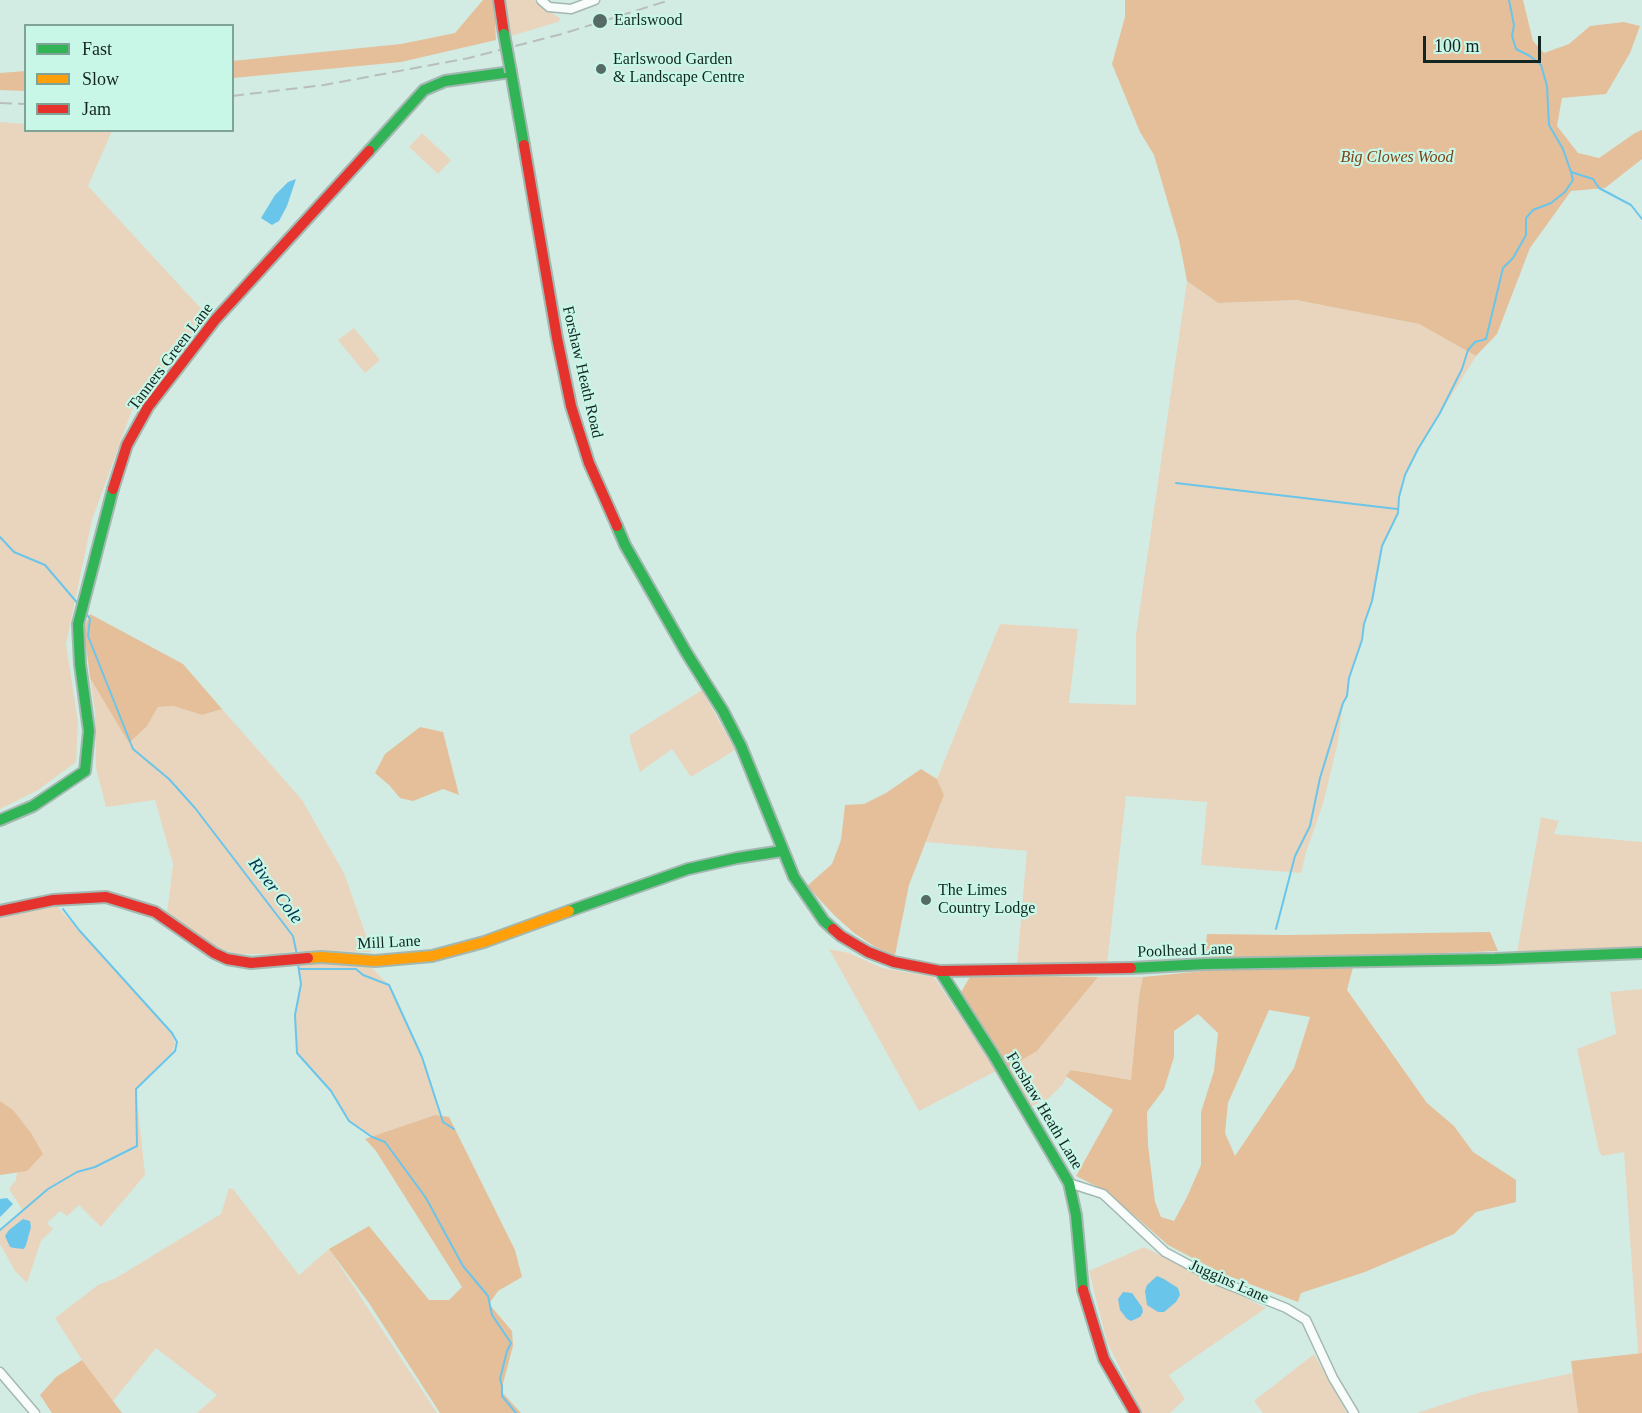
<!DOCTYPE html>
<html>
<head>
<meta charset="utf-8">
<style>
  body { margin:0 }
  #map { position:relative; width:1642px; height:1413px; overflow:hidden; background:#d2ece4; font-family:Georgia,serif }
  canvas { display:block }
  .legend { position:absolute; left:24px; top:24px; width:210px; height:108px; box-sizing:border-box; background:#c8f7e8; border:2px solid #80a398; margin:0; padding:8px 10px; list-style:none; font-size:18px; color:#142621 }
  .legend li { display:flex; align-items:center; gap:12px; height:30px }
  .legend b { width:30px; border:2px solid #80a398 }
  .scale { position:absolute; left:1423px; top:36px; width:118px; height:27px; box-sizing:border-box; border:3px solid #142621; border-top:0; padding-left:8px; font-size:18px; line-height:21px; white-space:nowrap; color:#142621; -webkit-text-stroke:4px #c8f7e8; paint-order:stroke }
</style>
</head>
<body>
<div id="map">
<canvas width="1642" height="1413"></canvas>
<ul class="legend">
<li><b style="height:8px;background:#30b455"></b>Fast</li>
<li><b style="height:8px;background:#ff9f0a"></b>Slow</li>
<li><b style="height:8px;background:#e5322d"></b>Jam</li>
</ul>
<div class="scale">100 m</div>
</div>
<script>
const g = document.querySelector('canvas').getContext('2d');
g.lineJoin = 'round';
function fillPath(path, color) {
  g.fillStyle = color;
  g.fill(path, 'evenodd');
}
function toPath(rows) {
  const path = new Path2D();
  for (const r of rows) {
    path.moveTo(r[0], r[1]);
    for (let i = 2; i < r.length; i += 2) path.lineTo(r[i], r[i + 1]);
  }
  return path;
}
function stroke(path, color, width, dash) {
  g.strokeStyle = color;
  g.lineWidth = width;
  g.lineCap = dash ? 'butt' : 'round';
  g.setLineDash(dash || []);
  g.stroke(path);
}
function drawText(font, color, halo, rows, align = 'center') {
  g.font = font + ' Georgia,serif';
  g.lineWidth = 4.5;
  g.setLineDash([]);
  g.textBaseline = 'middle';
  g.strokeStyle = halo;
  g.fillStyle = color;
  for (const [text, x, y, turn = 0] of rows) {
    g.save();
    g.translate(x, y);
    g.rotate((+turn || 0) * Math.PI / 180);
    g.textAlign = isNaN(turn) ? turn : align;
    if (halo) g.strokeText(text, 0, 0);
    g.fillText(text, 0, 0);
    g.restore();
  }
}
const green = toPath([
  [506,0,534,0,561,19,558,22,511,36],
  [0,122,25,124,26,130,112,131,88,186,207,315,132,410,92,520,66,644,78,722,76,762,38,790,0,809],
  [422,133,451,160,438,174,409,147],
  [1187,281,1218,303,1296,300,1419,324,1476,356,1418,449,1402,480,1398,513,1382,546,1372,601,1364,624,1362,640,1349,678,1347,696,1343,704,1338,742,1323,804,1306,852,1301,873,1201,865,1207,802,1126,796,1107,964,1017,965,1027,851,926,842,944,795,937,779,1000,624,1078,629,1069,703,1136,705,1136,635],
  [354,328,380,360,365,373,338,340],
  [90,678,129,742,147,726,158,707,173,706,202,715,222,709,302,800,344,873,372,952,297,951,276,954,236,954,208,944,167,913,173,864,155,800,106,807,96,768,95,711],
  [702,690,735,750,691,777,672,749,640,772,630,741,630,735],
  [1541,817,1559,821,1554,834,1642,842,1642,947,1517,952],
  [55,904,172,1033,175,1044,172,1052,136,1089,145,1175,101,1227,79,1205,67,1216,60,1211,47,1223,53,1229,41,1241,27,1283,15,1271,0,1244,0,1231,23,1211,9,1189,16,1180,17,1172,27,1171,11,1109,0,1101,0,916],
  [829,949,849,953,882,968,934,977,996,1071,919,1111],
  [298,963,370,966,389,985,422,1057,440,1116,435,1115,372,1137,349,1121,331,1091,297,1053,295,1015,301,984],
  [1098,977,1143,977,1139,996,1131,1080,1071,1070,1062,1085,1045,1102,1043,1100,1029,1108,1005,1070,1037,1051],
  [1642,989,1642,1353,1638,1353,1624,1152,1602,1156,1599,1151,1577,1049,1616,1034,1610,992],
  [229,1188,233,1189,299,1275,329,1249,437,1413,197,1413,217,1395,156,1348,113,1401,82,1360,55,1318,98,1285,116,1278,221,1214],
  [1144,1247,1266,1308,1169,1375,1185,1399,1170,1413,1142,1413,1107,1342,1089,1271],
  [1314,1354,1347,1413,1263,1413,1254,1401],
  [1573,1373,1578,1413,1417,1413,1478,1393]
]);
const forest = toPath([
  [483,0,494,0,496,40,401,62,233,78,232,61,401,44,455,33],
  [1125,0,1523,0,1533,41,1544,53,1569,44,1590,26,1624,22,1640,26,1630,53,1606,94,1562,98,1557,126,1578,153,1599,158,1635,133,1642,130,1642,159,1605,188,1571,191,1530,248,1497,334,1476,356,1419,324,1296,300,1218,303,1187,281,1179,240,1154,155,1140,132,1112,64,1125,17],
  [25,71,25,91,0,90,0,73],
  [90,614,183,664,222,709,202,715,173,706,158,707,147,726,129,743,90,678,84,628],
  [420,727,443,732,459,795,443,789,413,801,400,798,389,785,375,773,385,754],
  [921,769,937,779,944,795,909,885,895,955,875,947,854,933,834,915,807,886,832,864,841,840,845,805,864,804,886,793],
  [1490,932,1498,951,1356,956,1347,990,1427,1103,1454,1126,1473,1152,1516,1180,1516,1202,1476,1212,1454,1234,1365,1272,1301,1293,1298,1302,1223,1274,1168,1245,1106,1191,1076,1176,1113,1110,1066,1076,1071,1070,1131,1080,1139,996,1143,977,1203,971,1207,934,1287,935],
  [1269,1010,1310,1017,1294,1068,1235,1156,1225,1133,1228,1103],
  [1198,1014,1218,1033,1214,1071,1201,1112,1201,1165,1187,1197,1174,1221,1161,1217,1155,1202,1148,1145,1147,1112,1164,1089,1174,1057,1174,1031],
  [971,975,1098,977,1037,1051,1005,1070,960,994],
  [0,1101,13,1110,31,1133,43,1154,27,1171,0,1175],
  [435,1115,449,1117,515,1250,522,1277,498,1291,489,1304,512,1331,513,1346,501,1391,521,1413,440,1413,369,1303,329,1249,369,1226,429,1300,449,1300,462,1287,376,1151,365,1139],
  [1642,1353,1642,1413,1578,1413,1571,1361],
  [82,1360,113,1401,122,1413,52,1413,40,1395,56,1377]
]);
const water = toPath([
  [296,179,287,206,279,221,272,225,261,218,275,195,288,182],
  [7,1198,13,1204,0,1217,0,1199],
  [23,1219,30,1221,31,1227,26,1245,24,1249,14,1248,10,1247,5,1236,9,1230],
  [1157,1276,1164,1279,1178,1288,1180,1295,1176,1302,1164,1312,1158,1312,1147,1305,1145,1291,1147,1285],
  [1123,1292,1132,1293,1142,1307,1143,1312,1140,1317,1131,1321,1127,1319,1120,1310,1118,1299]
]);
const stream = toPath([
  [1509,0,1514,25,1512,36,1516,49,1530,56,1541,65,1547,86,1549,125,1563,149,1571,172,1593,179,1599,188,1631,205,1642,219],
  [1176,483,1397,509],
  [0,537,14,552,45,565,80,606],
  [86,613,90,619,88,636,133,749,169,779,195,808,293,936,297,955],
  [1276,929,1295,856,1310,826,1320,778,1343,703,1347,696,1349,678,1362,640,1364,624,1372,601,1382,546,1398,513,1399,497,1405,475,1418,449,1440,413,1462,369,1468,350,1475,342,1486,339,1503,268,1513,258,1526,235,1526,218,1533,210,1551,203,1565,192,1573,180,1571,172],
  [298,964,301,984,295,1015,297,1053,331,1091,349,1121,372,1137,385,1142,426,1198,463,1266,488,1296,492,1315,511,1343,507,1351,500,1379,502,1386,502,1396,516,1413],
  [299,969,356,969,363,975,389,985,422,1057,443,1122,454,1129],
  [0,1230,48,1189,77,1172,95,1167,137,1146,136,1089,175,1051,177,1042,172,1033,79,930,63,909]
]);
const street = toPath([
  [541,0,549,7,571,9,595,0],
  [1069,1183,1103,1194,1165,1252,1219,1281,1286,1308,1306,1320,1333,1378,1354,1413],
  [0,1372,35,1413]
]);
const fast = toPath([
  [369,151,424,90,445,81,511,72,524,145],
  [617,526,625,545,686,652,723,711,741,746,794,877,824,921,833,929],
  [0,820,33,806,85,771,89,731,80,664,78,624,113,489],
  [569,911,688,869,737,858,782,851],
  [1131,968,1205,964,1495,959,1642,953],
  [940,971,993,1054,1069,1183,1076,1215,1083,1290]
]);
const slow = toPath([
  [308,958,321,957,375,961,432,956,484,942,569,911]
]);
const jam = toPath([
  [499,0,504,34],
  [524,145,557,338,571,406,589,463,617,526],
  [113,489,127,445,148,407,215,320,369,151],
  [0,911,53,900,106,897,155,912,214,953,227,959,251,963,308,958],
  [833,929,841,936,868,952,894,962,940,971,1131,968],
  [1083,1290,1104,1359,1135,1413]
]);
const rail = toPath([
  [232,96,324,85,469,58,562,34,670,0],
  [0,103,26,104]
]);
const fastBridge = toPath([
  [504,34,511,72]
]);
const markers = [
  [600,21,8,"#566b65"],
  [601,69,6,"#566b65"],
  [926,900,6,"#566b65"]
];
const poiNames = [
  ["Earlswood",614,21],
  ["Earlswood Garden",613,60],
  ["& Landscape Centre",613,78],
  ["The Limes",938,891],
  ["Country Lodge",938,909]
];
const parkNames = [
  ["Big Clowes Wood",1397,158]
];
const streetNames = [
  ["Tanners Green Lane",171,357,-53],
  ["Forshaw Heath Road",582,372,77],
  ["Mill Lane",389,943,-3],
  ["Poolhead Lane",1185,951,-2],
  ["Forshaw Heath Lane",1044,1111,59],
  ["Juggins Lane",1229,1282,24]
];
const waterNames = [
  ["River Cole",275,891,53]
];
fillPath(green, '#e9d5bd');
fillPath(forest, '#e5bf9a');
fillPath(water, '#6ac5ea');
stroke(stream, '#6ac5ea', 2);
stroke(street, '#a3b8b1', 11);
stroke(fast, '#a3b8b1', 14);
stroke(slow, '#a3b8b1', 14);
stroke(jam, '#a3b8b1', 14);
stroke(street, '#f8fcfb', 8);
stroke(fast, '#30b455', 10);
stroke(slow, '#ff9f0a', 10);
stroke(jam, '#e5322d', 10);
stroke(rail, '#b8bebc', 2, [12, 6]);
stroke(fastBridge, '#a3b8b1', 14, []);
stroke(fastBridge, '#30b455', 10);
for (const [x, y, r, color] of markers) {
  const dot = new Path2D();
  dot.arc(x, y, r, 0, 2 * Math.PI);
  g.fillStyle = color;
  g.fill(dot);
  stroke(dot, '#c8f7e8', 2);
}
drawText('16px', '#142621', '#c8f7e8', poiNames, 'left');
drawText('italic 16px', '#7d4317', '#c8f7e8', parkNames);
drawText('16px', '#142621', '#c8f7e8', streetNames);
drawText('italic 18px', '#003249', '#c8f7e8', waterNames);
</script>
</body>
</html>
